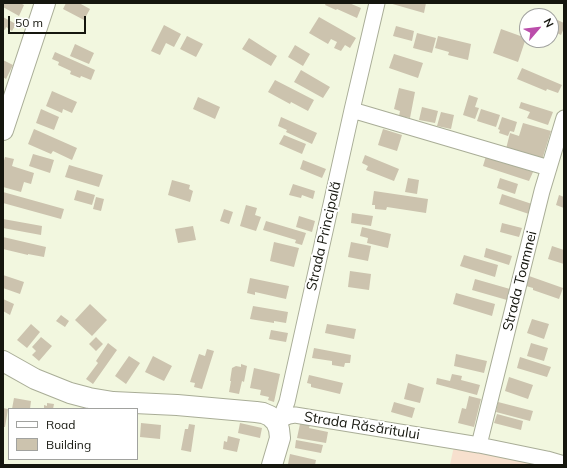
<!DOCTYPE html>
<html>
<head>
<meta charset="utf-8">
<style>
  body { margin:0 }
  #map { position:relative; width:567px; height:468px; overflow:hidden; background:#f2f7df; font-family:Mulish,sans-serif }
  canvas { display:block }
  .frame { position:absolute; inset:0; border:4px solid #15160e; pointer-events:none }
  .legend { position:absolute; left:8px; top:408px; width:130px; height:52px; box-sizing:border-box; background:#fff; border:1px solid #a1a29f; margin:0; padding:5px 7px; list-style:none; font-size:12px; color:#15160e }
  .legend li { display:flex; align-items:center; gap:8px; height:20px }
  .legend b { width:20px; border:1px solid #a1a29f }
  .north { position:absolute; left:519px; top:8px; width:40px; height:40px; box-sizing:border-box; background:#fff; border:1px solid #a1a29f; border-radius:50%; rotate:62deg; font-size:11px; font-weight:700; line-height:16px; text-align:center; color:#15160e }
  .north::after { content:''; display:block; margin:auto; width:14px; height:18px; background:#bb4dab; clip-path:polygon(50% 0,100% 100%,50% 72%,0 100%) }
  .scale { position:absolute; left:8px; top:16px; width:78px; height:18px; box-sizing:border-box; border:2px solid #15160e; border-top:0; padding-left:5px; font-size:12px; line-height:14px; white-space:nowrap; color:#15160e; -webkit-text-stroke:3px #fff; paint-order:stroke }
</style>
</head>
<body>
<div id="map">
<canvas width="567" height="468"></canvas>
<div class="frame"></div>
<ul class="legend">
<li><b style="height:5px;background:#fff"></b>Road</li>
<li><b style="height:11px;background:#ccc3ae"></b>Building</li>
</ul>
<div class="north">N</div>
<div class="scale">50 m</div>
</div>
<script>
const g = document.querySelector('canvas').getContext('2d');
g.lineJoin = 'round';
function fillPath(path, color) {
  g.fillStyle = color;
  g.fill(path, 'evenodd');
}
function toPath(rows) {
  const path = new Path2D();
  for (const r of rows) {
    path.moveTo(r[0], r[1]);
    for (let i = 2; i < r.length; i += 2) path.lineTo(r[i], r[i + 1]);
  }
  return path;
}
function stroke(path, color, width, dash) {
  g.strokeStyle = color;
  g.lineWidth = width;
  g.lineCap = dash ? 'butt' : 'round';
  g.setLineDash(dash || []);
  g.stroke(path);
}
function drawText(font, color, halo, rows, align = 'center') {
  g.font = font + ' Mulish,sans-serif';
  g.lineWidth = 4;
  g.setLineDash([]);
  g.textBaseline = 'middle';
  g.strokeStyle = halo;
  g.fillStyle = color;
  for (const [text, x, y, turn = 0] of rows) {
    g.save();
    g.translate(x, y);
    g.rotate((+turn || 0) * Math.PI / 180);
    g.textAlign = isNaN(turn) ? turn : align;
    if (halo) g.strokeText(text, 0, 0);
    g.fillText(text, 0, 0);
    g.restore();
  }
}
const green = toPath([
  [454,446,547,465,450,465]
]);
const building = toPath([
  [3,3,20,3,24,5,19,16,3,7],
  [66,3,79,3,90,9,84,20,63,9],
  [326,3,349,3,361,8,357,18,337,9,336,10,325,5],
  [389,3,426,3,424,13],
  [538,10,550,16,535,16],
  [3,17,16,24,12,31,6,27,5,30,3,29],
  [319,17,356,38,350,48,345,45,341,51,334,48,337,42,331,39,328,44,309,33],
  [551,17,564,23,564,28,561,35,551,30],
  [164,25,181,34,174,47,166,43,160,55,151,51],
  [396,26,414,31,412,41,393,36],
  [501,29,526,38,518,62,493,53],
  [417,33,436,38,432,53,413,48],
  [187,36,203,44,196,57,180,49],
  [438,36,471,44,468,60,448,55,449,52,435,48],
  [249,38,277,56,271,66,242,49],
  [75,44,94,53,89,64,70,56],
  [295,45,310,54,303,66,288,57],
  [55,52,95,70,91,80,81,76,80,78,70,74,71,71,58,65,59,62,52,59],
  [394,54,423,63,418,78,389,68],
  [3,60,13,65,6,79,3,77],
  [522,68,562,85,558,93,547,89,546,91,517,79],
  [301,70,330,87,323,98,294,82],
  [275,80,314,100,308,111,291,102,290,104,268,92],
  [399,88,415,92,410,118,399,116,400,111,394,109],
  [52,91,77,102,72,113,63,109,62,113,46,106],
  [469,95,478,98,475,107,479,108,475,119,463,115],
  [198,97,220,107,215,119,193,109],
  [521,102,553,112,548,125,527,118,530,112,519,108],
  [422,107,438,111,435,123,419,120],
  [41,109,59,117,54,130,36,123],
  [481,109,500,115,496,127,477,121],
  [441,112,454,115,451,129,437,126],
  [281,117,317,133,312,144,286,132,287,130,278,126],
  [502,117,517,122,514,132,510,131,508,136,499,133,500,130,498,129],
  [523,123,551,131,542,160,506,149,510,133,519,136],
  [34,129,77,148,72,160,53,151,51,154,28,144],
  [383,129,402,135,397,151,378,145],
  [284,135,306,144,302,154,279,144],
  [33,154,54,160,50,173,29,166],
  [365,155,399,169,394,181,366,170,368,166,362,163],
  [486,156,533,172,529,181,483,166],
  [5,157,14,159,12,166,34,173,31,184,24,182,21,192,3,187,3,164],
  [303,160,326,169,322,178,300,169],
  [69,165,103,175,99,187,65,177],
  [408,178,419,180,417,194,405,192],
  [500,178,518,184,515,194,497,188],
  [172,180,190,185,189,189,193,191,190,202,168,195],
  [293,184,315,191,313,199,302,195,301,198,289,195],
  [77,190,95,195,92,205,74,200],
  [374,191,428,199,426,213,387,207,386,210,375,209,375,205,372,205],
  [3,192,64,209,61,219,3,203],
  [502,194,532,204,529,214,499,204],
  [559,195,564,197,564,208,556,205],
  [96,197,104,199,101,211,93,209],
  [246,205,257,208,255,215,261,217,256,231,240,226],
  [224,209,233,212,229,224,220,221],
  [352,213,373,216,371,226,351,223],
  [299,216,315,221,312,232,296,227],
  [3,219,42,226,41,235,3,228],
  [266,221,306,233,302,245,295,243,296,240,263,230],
  [502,223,522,228,519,237,500,232],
  [193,226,196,240,178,243,175,229],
  [362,227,391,234,388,248,367,243,368,238,360,236],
  [3,237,46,247,44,257,28,254,28,255,3,249],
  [274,242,299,248,294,267,270,261],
  [351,242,371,246,368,261,348,257],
  [552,246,564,250,564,264,548,259],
  [486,248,512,256,509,265,484,257],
  [464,255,498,265,495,277,460,266],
  [350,271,371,274,369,290,348,287],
  [3,275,24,282,20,294,3,288],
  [529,276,563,288,559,299,533,290,533,288,526,286],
  [250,278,289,286,286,299,255,292,255,295,247,293],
  [475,279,510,289,507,300,472,290],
  [456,293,495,304,492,316,453,304],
  [3,299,14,304,10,315,3,311],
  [90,304,107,320,92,336,75,320],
  [253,306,288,312,286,323,274,321,274,323,250,319],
  [61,315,69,321,65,327,56,321],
  [532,319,549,324,544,339,527,333],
  [31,324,40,332,27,348,17,340],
  [327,324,356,329,354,339,325,333],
  [271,330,288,333,286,342,269,339],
  [41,337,52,346,39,361,32,355,36,351,32,347],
  [96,337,103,344,96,351,89,344],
  [108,343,117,350,93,384,86,379,98,363,96,361],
  [531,343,548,348,544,361,527,356],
  [314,348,351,355,350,363,345,363,344,367,332,365,332,361,312,358],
  [207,349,214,351,202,389,194,387,195,383,190,382,199,354,205,356],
  [456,354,487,361,484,373,454,366],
  [129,356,140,363,126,384,115,376],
  [153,356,172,366,164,381,145,372],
  [520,357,551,367,547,377,517,368],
  [241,364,247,366,244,382,242,381,239,394,229,392,231,381,230,381,232,368,236,366,241,367],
  [254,368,280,374,274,402,268,400,269,397,260,395,261,390,250,388],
  [452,374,462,376,461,380,480,385,477,395,436,384,437,378,450,381],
  [309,375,343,383,340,394,311,387,311,384,307,383],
  [509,377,533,385,528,399,505,391],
  [408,383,424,388,420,403,404,399],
  [469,396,481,399,474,427,458,423,462,408,466,409],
  [14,398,31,401,30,409,12,409],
  [394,402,415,408,412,418,391,412],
  [498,402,533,411,530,421,496,412],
  [47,403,54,404,53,409,44,409,44,405,47,406],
  [3,408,8,409,5,427,3,427],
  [497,414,523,421,521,430,494,423],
  [141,423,161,425,160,439,140,437],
  [240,423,262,428,260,438,238,433],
  [189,424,195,425,191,452,181,450,185,429,188,429],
  [300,424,310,425,309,428,328,432,326,443,297,438],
  [228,436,240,439,237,452,223,449,224,441,227,442],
  [296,440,323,445,321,453,295,448],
  [290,454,316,460,315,465,293,465,288,464]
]);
const minor = toPath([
  [352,110,549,168],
  [276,422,283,412,287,402,352,110,377,3],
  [276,422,289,416,295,415,479,445,547,459,564,464],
  [479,445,542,191,564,118]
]);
const major = toPath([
  [3,130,45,3],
  [3,361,35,379,70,393,89,398,113,402,177,405,256,412,263,413,270,416,276,422,279,429,280,438,272,465]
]);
const streetNames = [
  ["Strada Principală",324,236,-77],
  ["Strada Toamnei",520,281,-76],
  ["Strada Răsăritului",362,426,9]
];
fillPath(green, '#f7e0ce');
fillPath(building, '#ccc3ae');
stroke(minor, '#a9ad97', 17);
stroke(major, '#a9ad97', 22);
stroke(minor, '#fff', 15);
stroke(major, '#fff', 20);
drawText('14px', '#15160e', '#fff', streetNames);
</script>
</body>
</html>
